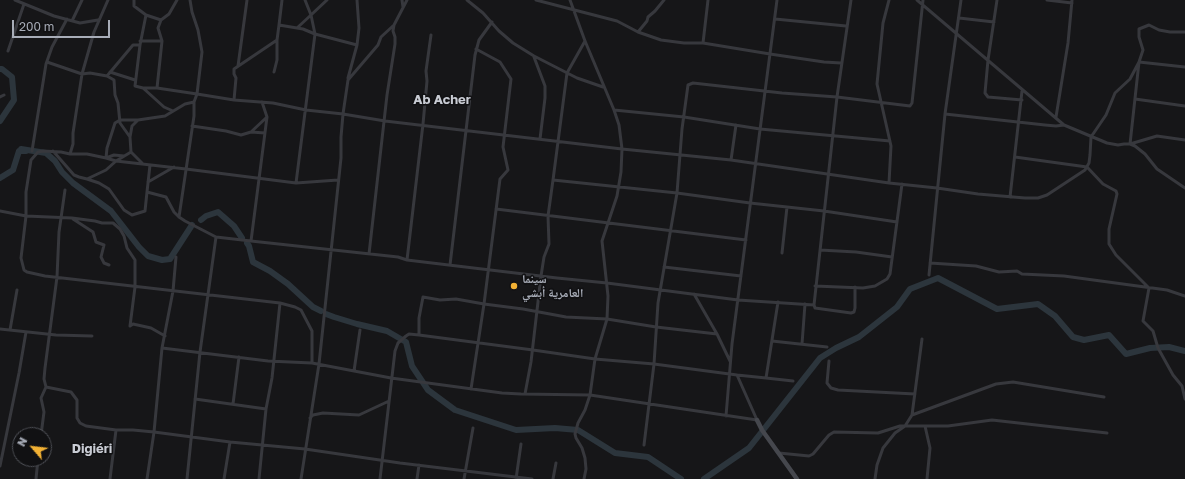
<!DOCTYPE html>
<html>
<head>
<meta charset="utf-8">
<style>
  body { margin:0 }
  #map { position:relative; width:1185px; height:479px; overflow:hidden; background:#161618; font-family:"Golos Text",sans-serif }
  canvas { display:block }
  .north { position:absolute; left:12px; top:427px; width:40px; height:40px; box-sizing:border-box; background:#111113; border:1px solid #4d4f55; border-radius:50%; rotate:298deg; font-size:11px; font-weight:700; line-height:16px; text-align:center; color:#a8adb8 }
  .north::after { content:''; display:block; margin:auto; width:14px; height:18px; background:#f2b134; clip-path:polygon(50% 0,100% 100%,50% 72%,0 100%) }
  .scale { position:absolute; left:12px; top:20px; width:98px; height:18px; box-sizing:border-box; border:2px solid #a8adb8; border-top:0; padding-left:5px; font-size:12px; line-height:14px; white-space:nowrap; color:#a8adb8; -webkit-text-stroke:3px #111113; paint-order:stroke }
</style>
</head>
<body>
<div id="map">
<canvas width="1185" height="479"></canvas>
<div class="north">N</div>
<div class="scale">200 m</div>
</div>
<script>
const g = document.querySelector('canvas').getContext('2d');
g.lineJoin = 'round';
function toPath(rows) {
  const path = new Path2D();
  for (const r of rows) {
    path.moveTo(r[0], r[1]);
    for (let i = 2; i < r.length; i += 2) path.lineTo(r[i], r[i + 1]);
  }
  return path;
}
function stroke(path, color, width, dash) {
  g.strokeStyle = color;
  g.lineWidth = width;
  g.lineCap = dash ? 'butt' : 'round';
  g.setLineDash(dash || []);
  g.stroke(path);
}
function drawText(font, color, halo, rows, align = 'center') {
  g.font = font + ' "Golos Text","Noto Naskh Arabic",sans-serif';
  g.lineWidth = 3;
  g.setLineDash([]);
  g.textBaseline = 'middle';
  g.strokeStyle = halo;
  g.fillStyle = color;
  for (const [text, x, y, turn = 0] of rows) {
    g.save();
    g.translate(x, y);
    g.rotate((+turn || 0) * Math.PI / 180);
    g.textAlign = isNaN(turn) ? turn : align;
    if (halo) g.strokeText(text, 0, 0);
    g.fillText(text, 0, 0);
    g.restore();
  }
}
const river = toPath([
  [0,69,2,69,12,77,14,100,0,121],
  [21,149,46,153,55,161,62,172,73,183,111,211,139,247,148,256,162,260,170,259,192,225],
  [0,178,13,170,19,151,26,151],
  [201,220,206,216,218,212,234,226,242,238],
  [247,243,249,246,253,262,270,271,288,284,313,307,321,311],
  [326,314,334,317,357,324,387,331,406,342,412,366,428,390,455,410,516,430,555,428,578,430,615,453,648,457,681,479],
  [704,479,749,448,820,358,836,348,859,337,897,307,910,289,938,278,997,309,1038,304,1055,316,1073,337,1084,340,1109,335,1126,354,1150,348,1169,347,1185,351]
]);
const street = toPath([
  [15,0,54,16,80,23,98,20],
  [108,0,94,32,82,74,73,133,73,144,70,154,61,152,43,151,38,152,31,160,26,192,26,216,21,258,24,270,27,272,45,276,280,303,295,307,301,310,312,331,312,363],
  [134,0,134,6,146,15,140,45,135,86,143,88,157,88,197,94,202,52,198,30,192,12,190,0],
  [402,0,403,7],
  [467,0,483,13,499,31,513,43,534,56,577,78,603,87],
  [536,0,617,21,638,32,661,40,684,43,703,43,708,0],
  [570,0,585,41,614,110,619,125,622,149,621,172,617,196,602,241,608,296,607,319,595,359,590,395,585,410,578,423,575,434,576,438,582,448,585,458,586,469,584,479],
  [917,0,1064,125,1107,143,1118,145,1124,144,1130,144,1135,146,1145,154,1157,169,1185,188],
  [997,0,988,60,985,93,988,97,1022,100],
  [1047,0,1072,3],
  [146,15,161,20],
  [959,18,994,22],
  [775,19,846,26],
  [72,21,82,0],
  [279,25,282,0],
  [297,28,311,15,305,0],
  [638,32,647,21,648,17,655,11,664,0],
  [1185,32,1170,32,1159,30,1149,25,1139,29,1139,37,1143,50,1139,62,1130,144,1157,136,1185,140],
  [140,41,162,41],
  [703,43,770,54,824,62,841,63],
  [8,51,24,4],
  [534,57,545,86,545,98,540,139],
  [47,62,82,74,90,73,107,76,114,80,115,95,118,103,120,123,130,137,131,152,143,164],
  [1139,62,1185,67],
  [238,66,247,0],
  [110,72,135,80],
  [274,72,277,60,277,40],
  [107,76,133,45,140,45],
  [348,78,357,45,359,28,357,0],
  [143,88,164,107,173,111],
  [157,88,162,41,158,28,161,20,169,14,177,0],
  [0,97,4,95],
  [1135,99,1185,106],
  [234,100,236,78,234,74,234,69,277,40,279,25,303,29,315,34,357,45],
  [262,102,267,117,251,241,398,257,407,260,557,278,607,283,738,300,814,305,837,97,851,0],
  [614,110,684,117,760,129,890,141],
  [945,114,1045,125,1056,126,1064,125],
  [1056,117,1068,43,1072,0],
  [192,126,226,131,241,135,251,132,265,133],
  [251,132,267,117],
  [130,137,132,126,138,120],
  [32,151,46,64,52,47,67,19],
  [53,151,74,175,79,177,87,179,106,170,116,161,186,169,296,183,338,180],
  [70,154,87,154,106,158,116,161,131,152],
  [124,156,114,155,106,158,107,148,115,123,120,120,138,120,165,116,185,104,194,102],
  [1015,157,1087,167,1103,184,1116,191,1117,194,1109,229,1109,244,1116,255,1149,288],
  [731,160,736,125],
  [150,165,147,192,166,197,174,212,179,217,185,221,216,237,200,352,187,479],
  [87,179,99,183,109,189,124,210,132,215,145,211,147,192],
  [553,180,567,73,585,41],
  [148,182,174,167],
  [296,183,315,34,311,15,327,0],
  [889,183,891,146,877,84,883,23,889,0],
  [1010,197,1022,91],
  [496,209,746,240],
  [0,211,26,216,72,218,95,221,102,223,113,223,120,229,124,236,127,248,135,260,135,287,130,326,133,324,151,328,165,336],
  [179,217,194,116,194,102,197,94,234,100,273,103,306,110,343,114,385,121,622,149,731,160,889,183,937,188,978,194,1025,198,1038,198,1047,195,1085,170,1089,163,1090,155,1091,137,1106,115,1115,93,1130,79,1139,62],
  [73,219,93,232,96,242,104,245,101,257,104,263,109,265],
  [897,222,824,211,750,203,677,193,682,129,688,85,693,83,782,93,837,97,910,106,912,103,923,0],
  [216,237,251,241],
  [820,250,856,252,892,257],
  [782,253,787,207],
  [369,254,387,95,395,44,395,37,393,31,394,25],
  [407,260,423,124,427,81,426,71,431,35],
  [930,263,976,266,999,272,1017,271,1022,274,1064,276,1167,290,1185,296],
  [450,265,475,55,479,40,492,22],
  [664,267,741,276],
  [929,275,945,114,961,0],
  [815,286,863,288,875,286,887,279,890,274,902,184],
  [1149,288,1143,321,1153,331,1158,348,1173,375,1182,386,1185,399],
  [694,294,717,334,730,361],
  [814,305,815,308,851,313,854,312,855,308,855,287],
  [0,329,56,335,92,336],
  [10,330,17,290],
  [419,335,533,350,595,359,654,364,737,375,757,420],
  [772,341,827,347],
  [802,344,805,304],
  [162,348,173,291,176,257],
  [829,361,827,383,831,388,838,390,915,394],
  [354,371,360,330],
  [737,375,766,378,778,302],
  [766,378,793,381],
  [46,387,71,392,77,400,77,418,80,423,86,426,116,430,133,430,154,432,230,442,305,449,400,463,532,479],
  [471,389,484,304,523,309,566,317,607,319,656,327,717,334],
  [525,394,531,362,541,276,544,257,549,244,548,216,553,180,677,193,658,303,654,364,644,445],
  [195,399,266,409],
  [233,404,239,357],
  [912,415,996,384,1013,382,1104,397],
  [726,416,732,344,777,0],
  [310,418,313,415,323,413,359,415,389,401],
  [925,426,930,448,927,479],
  [41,435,44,412,41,398,46,387,44,379,45,368,57,277,59,232,65,190],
  [779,453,809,456,813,454,829,435,834,432,878,433,900,426,948,426,992,420,1107,433],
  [0,466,19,373,26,332],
  [36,479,38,459],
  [110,479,116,430],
  [147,479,154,432,162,348,268,361,312,363,391,378,502,393,521,394,590,395,757,420],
  [224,479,230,442],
  [259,479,266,409,272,378,280,303],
  [301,479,319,364,341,158,341,137,343,114,348,80,378,45,381,37,394,25,407,0],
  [380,479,395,351,398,343,406,336,409,334,419,335,419,318,423,297,440,300,456,299,484,304,500,179,508,170,503,147,511,79,500,62,476,49],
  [417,479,419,465],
  [464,479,473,428],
  [516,479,521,444],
  [553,479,556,463],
  [875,479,877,465,883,448,895,433,905,426,912,415,922,339]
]);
const secondary = toPath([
  [757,420,762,430,797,479]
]);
const markers = [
  [514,286,4,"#f2b134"]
];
const poiNames = [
  ["سينما",522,279],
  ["العامرية أبشي",522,293]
];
const neighbourhoodNames = [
  ["Ab Acher",442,100],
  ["Digiéri",92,449]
];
stroke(river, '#2c353c', 6);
stroke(street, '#37383d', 3);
stroke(secondary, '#45474d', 4.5);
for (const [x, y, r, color] of markers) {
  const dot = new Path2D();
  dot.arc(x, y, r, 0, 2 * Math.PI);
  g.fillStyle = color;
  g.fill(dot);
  stroke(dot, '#111113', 1.5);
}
drawText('bold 12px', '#a8adb8', '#111113', poiNames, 'left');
drawText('bold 13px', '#c9ccd4', '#111113', neighbourhoodNames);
</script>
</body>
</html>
